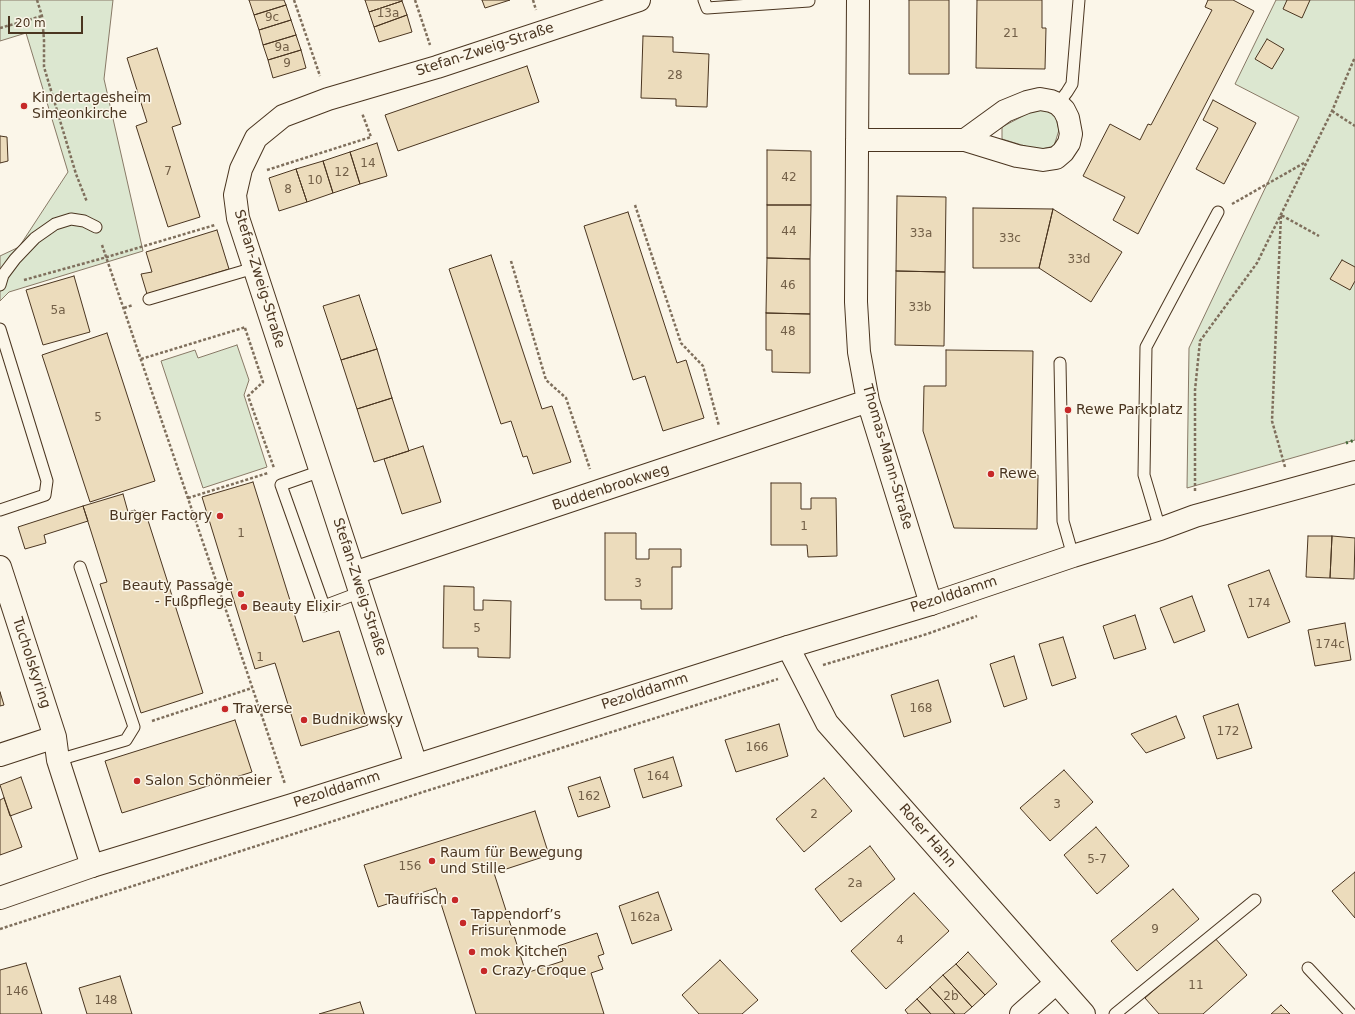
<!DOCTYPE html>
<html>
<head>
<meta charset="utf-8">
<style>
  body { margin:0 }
  #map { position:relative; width:1355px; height:1014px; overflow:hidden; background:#fbf6e9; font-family:"DejaVu Sans",sans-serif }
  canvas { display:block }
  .scale { position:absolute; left:8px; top:16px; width:75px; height:18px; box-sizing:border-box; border:2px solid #4a3520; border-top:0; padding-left:5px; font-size:12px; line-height:14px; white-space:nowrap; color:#4a3520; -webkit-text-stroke:3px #fbf6e9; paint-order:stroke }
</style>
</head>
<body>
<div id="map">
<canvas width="1355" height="1014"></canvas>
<div class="scale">20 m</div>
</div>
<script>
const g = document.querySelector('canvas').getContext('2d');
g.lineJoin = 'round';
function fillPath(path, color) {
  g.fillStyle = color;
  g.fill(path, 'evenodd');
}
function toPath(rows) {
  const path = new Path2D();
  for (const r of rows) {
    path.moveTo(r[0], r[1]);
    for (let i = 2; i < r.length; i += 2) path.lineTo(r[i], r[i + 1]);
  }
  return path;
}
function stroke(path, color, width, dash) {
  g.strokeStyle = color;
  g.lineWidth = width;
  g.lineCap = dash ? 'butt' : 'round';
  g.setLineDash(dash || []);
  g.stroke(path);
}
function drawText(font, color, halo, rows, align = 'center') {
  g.font = font + ' "DejaVu Sans",sans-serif';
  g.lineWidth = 3;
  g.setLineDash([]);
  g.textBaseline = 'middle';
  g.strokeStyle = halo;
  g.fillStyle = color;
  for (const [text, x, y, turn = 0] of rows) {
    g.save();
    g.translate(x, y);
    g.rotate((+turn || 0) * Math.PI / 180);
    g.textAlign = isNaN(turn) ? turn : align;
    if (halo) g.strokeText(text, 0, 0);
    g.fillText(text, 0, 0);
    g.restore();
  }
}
const green = toPath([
  [0,0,113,0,104,79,143,251,9,292,0,301,0,256,19,247,68,172,26,33,0,41,0,0],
  [1276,0,1355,0,1355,440,1187,488,1189,348,1299,117,1235,84,1276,0],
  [1040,107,1055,114,1059,130,1054,146,1038,150,1002,139,1002,127,1040,107],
  [237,345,249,380,244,395,267,467,203,488,161,361,195,350,198,358,237,345]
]);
const building = toPath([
  [249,0,284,0,286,5,254,15,249,0],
  [365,0,402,0,402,1,369,12,365,0],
  [482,0,510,0,485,8,482,0],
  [909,0,949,0,949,74,909,74,909,0],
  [977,0,1042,0,1042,28,1046,28,1045,69,976,68,977,0],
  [1208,0,1233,0,1254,11,1138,234,1113,220,1125,197,1083,176,1110,124,1140,140,1148,124,1151,125,1212,10,1205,7,1208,0],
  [1287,0,1310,0,1302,18,1283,9,1287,0],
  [402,1,407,15,374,27,369,12,402,1],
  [286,5,291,20,259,30,254,15,286,5],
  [407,15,412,32,379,42,374,27,407,15],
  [291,20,296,35,263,45,259,30,291,20],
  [296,35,301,50,268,60,263,45,296,35],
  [643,36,673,37,673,52,709,54,707,107,676,106,676,99,641,98,643,36],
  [1267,39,1284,49,1272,69,1255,59,1267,39],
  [157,48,181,124,172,127,200,217,168,227,136,126,147,122,127,58,157,48],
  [301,50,306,68,273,78,268,60,301,50],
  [527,66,539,102,398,151,385,115,527,66],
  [1213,100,1256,123,1224,184,1196,169,1218,128,1203,120,1213,100],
  [0,136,7,137,8,161,0,163,0,136],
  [377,143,387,176,360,184,350,152,377,143],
  [767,150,811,151,811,205,767,205,767,150],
  [350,152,360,184,333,193,323,161,350,152],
  [323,161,333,193,307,202,296,169,323,161],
  [296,169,307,202,279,211,269,178,296,169],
  [897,196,946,197,945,272,896,271,897,196],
  [767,205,811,205,810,259,767,258,767,205],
  [973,208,1053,209,1039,268,973,268,973,208],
  [1053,209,1122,252,1091,302,1039,268,1053,209],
  [628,212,677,363,686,360,704,418,663,431,645,376,633,380,584,226,628,212],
  [217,230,229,269,147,294,141,274,152,272,146,252,217,230],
  [491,255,542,409,552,406,571,462,533,474,527,456,523,457,511,421,501,424,449,269,491,255],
  [767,258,810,259,810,314,766,313,767,258],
  [1342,260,1355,267,1355,281,1350,290,1330,279,1342,260],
  [896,271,945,272,944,346,895,345,896,271],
  [74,276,90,332,43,345,26,290,74,276],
  [359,295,377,349,341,360,323,306,359,295],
  [766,313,810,314,810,373,772,372,772,350,766,350,766,313],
  [107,333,155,481,90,502,42,355,107,333],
  [377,349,392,398,357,409,341,360,377,349],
  [946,350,1033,351,1031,474,1038,475,1037,529,954,528,923,431,924,386,946,386,946,350],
  [392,398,409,451,374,462,357,409,392,398],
  [423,446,441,502,402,514,384,459,423,446],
  [253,482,303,642,339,631,368,725,301,746,275,663,255,669,202,497,253,482],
  [771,483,801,483,801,509,811,509,811,498,836,498,837,556,808,557,807,545,771,545,771,483],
  [123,494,128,512,135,510,136,514,145,511,203,693,141,713,100,584,107,582,83,506,123,494],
  [83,506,88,521,44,535,46,543,25,549,18,527,83,506],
  [605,533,636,533,636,559,649,559,649,549,681,549,681,567,672,567,672,609,641,609,641,600,605,600,605,533],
  [1308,536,1332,536,1330,578,1306,577,1308,536],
  [1332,536,1355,538,1354,579,1330,578,1332,536],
  [1269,570,1290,622,1248,638,1228,585,1269,570],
  [444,586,474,587,474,610,483,610,483,600,511,601,510,658,478,657,478,648,443,648,444,586],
  [1192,596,1205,631,1174,643,1160,608,1192,596],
  [1135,615,1146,649,1114,659,1103,626,1135,615],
  [1345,623,1351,660,1315,666,1308,630,1345,623],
  [1063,637,1076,678,1052,686,1039,644,1063,637],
  [1014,656,1027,699,1004,707,990,664,1014,656],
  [938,680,951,722,904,737,891,695,938,680],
  [0,692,4,705,0,706,0,692],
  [1238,704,1252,748,1217,759,1203,716,1238,704],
  [1176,716,1185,738,1146,753,1131,734,1176,716],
  [235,720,252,772,122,813,105,761,235,720],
  [779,724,788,756,736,772,725,740,779,724],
  [673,757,682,786,643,798,634,769,673,757],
  [1064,770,1093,802,1050,841,1020,808,1064,770],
  [21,777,32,808,10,816,0,785,21,777],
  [600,777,610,807,578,817,568,787,600,777],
  [824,778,852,811,804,852,776,819,824,778],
  [4,798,22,847,0,855,0,800,4,798],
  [535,811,549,855,494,873,526,973,563,961,558,946,597,933,604,954,598,956,603,969,591,973,604,1014,476,1014,436,888,378,907,364,865,535,811],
  [1096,827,1129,866,1097,894,1064,855,1096,827],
  [870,846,895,879,841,922,815,889,870,846],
  [1355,872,1355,918,1332,891,1355,872],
  [1173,889,1199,919,1137,971,1111,941,1173,889],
  [658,892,672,930,632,944,619,906,658,892],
  [914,893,949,931,886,989,851,951,914,893],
  [1214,937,1247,975,1203,1014,1159,1014,1145,998,1214,937],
  [968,952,997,984,985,995,956,964,968,952],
  [720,960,758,1000,742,1014,699,1014,682,995,720,960],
  [26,963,42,1014,0,1014,0,970,26,963],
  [956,964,985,995,972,1007,943,975,956,964],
  [943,975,972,1007,964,1014,955,1014,930,987,943,975],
  [120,976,132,1014,87,1014,79,988,120,976],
  [930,987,955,1014,931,1014,917,999,930,987],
  [917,999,931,1014,908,1014,905,1010,917,999],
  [360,1002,364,1014,319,1014,360,1002],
  [1281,1005,1290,1014,1271,1014,1281,1005]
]);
const path = toPath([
  [37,0,42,16,44,40,44,67,76,174,87,202],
  [294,0,320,76],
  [415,0,430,45],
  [533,0,536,10],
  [0,28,42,16],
  [1332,111,1355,126],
  [267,170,371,137,362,113],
  [1232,204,1304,163],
  [635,205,681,343,703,366,719,426],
  [102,245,285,784],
  [511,261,546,380,566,398,590,469],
  [24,280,107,257,215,225],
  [124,308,133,305],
  [245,328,263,382,248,396,274,468],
  [141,359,246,327],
  [1285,467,1272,421,1281,215,1319,236],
  [1195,491,1195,390,1200,341,1257,263,1332,111,1355,57],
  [188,498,268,473],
  [823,665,927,634,977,616],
  [152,721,252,688],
  [0,929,420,793,778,679]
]);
const lane = toPath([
  [704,0,707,8,809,1],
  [1058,104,1067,92,1072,84,1079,0],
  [0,285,3,275,15,259,35,238,55,224,71,219,84,221,96,227],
  [149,299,254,268],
  [0,329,47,481,45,495,0,510],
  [1060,363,1063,521,1073,556],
  [321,471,281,485,324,606,361,592],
  [1160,529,1144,475,1146,347,1218,212],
  [58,760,126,740,134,727,80,567],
  [1308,968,1351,1014],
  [1115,1014,1255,900]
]);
const street = toPath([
  [858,0,856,302,859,352,868,401,931,604],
  [857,140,965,140,1017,156,1043,160,1056,158,1063,152,1069,143,1071,134,1068,118,1064,110,1058,104,1051,101,1040,99,1027,102,1005,111,965,140],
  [0,567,55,737,58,760,92,866],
  [354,573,868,401],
  [788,647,827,723,1084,1014],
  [0,755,55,737],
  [416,765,354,573,238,218,235,195,241,169,256,138,283,116,328,99,437,67,639,0],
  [1021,1014,1056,983]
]);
const secondary = toPath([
  [0,898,92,866,292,805,788,647,931,604,1073,556,1160,529,1195,516,1355,472]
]);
const hedge = toPath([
  [1346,443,1355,440]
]);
const markers = [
  [24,106,4,"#c62828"],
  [1068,410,4,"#c62828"],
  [991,474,4,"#c62828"],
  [220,516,4,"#c62828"],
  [241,594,4,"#c62828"],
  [244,607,4,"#c62828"],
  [225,709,4,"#c62828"],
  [304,720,4,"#c62828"],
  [137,781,4,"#c62828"],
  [432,861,4,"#c62828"],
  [455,900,4,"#c62828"],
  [463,923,4,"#c62828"],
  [472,952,4,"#c62828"],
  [484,971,4,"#c62828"]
];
const numberNames = [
  ["13a",388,14],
  ["9c",272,18],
  ["21",1011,34],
  ["9a",282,48],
  ["9",287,64],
  ["28",675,76],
  ["14",368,164],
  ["7",168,172],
  ["12",342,173],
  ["42",789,178],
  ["10",315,181],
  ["8",288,190],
  ["44",789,232],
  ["33a",921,234],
  ["33c",1010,239],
  ["33d",1079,260],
  ["46",788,286],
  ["33b",920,308],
  ["5a",58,311],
  ["48",788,332],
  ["5",98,418],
  ["1",804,527],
  ["1",241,534],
  ["3",638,584],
  ["174",1259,604],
  ["5",477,629],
  ["174c",1330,645],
  ["1",260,658],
  ["168",921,709],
  ["172",1228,732],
  ["166",757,748],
  ["164",658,777],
  ["162",589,797],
  ["3",1057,805],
  ["2",814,815],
  ["5-7",1097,860],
  ["156",410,867],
  ["2a",855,884],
  ["162a",645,918],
  ["9",1155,930],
  ["4",900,941],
  ["11",1196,986],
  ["146",17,992],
  ["2b",951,997],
  ["148",106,1001]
];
const streetNames = [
  ["Stefan-Zweig-Straße",485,50,-18],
  ["Stefan-Zweig-Straße",259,279,73],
  ["Thomas-Mann-Straße",887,457,74],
  ["Buddenbrookweg",611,488,-18],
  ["Stefan-Zweig-Straße",359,587,72],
  ["Pezolddamm",954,595,-18],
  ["Tucholskyring",31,663,72],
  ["Pezolddamm",645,692,-18],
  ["Pezolddamm",337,790,-18],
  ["Roter Hahn",927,836,49]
];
const poiNames = [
  ["Kindertagesheim",32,98],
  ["Simeonkirche",32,114],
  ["Rewe Parkplatz",1076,410],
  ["Rewe",999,474],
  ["Burger Factory",212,516,"right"],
  ["Beauty Passage",233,586,"right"],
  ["- Fußpflege",233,602,"right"],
  ["Beauty Elixir",252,607],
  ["Traverse",233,709],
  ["Budnikowsky",312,720],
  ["Salon Schönmeier",145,781],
  ["Raum für Bewegung",440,853],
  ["und Stille",440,869],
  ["Taufrisch",447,900,"right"],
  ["Tappendorf’s",471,915],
  ["Frisurenmode",471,931],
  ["mok Kitchen",480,952],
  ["Crazy Croque",492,971]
];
fillPath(green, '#dce7d0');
stroke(green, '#887966', 1);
fillPath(building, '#ecdcbc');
stroke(building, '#4a3520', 1);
stroke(lane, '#4a3520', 13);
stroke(street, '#4a3520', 24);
stroke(secondary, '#4a3520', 24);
stroke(path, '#7f6f5c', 2.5, [3, 2]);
stroke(lane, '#fbf6e9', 11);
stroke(street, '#fbf6e9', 22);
stroke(secondary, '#fbf6e9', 22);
stroke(hedge, '#436837', 3, [2, 3]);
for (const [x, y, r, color] of markers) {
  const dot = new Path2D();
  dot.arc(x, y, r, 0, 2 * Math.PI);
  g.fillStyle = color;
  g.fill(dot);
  stroke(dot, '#fbf6e9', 1.5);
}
drawText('12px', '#725f47', null, numberNames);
drawText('14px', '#4a3520', '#fbf6e9', streetNames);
drawText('14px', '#4a3520', '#fbf6e9', poiNames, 'left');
</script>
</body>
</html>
